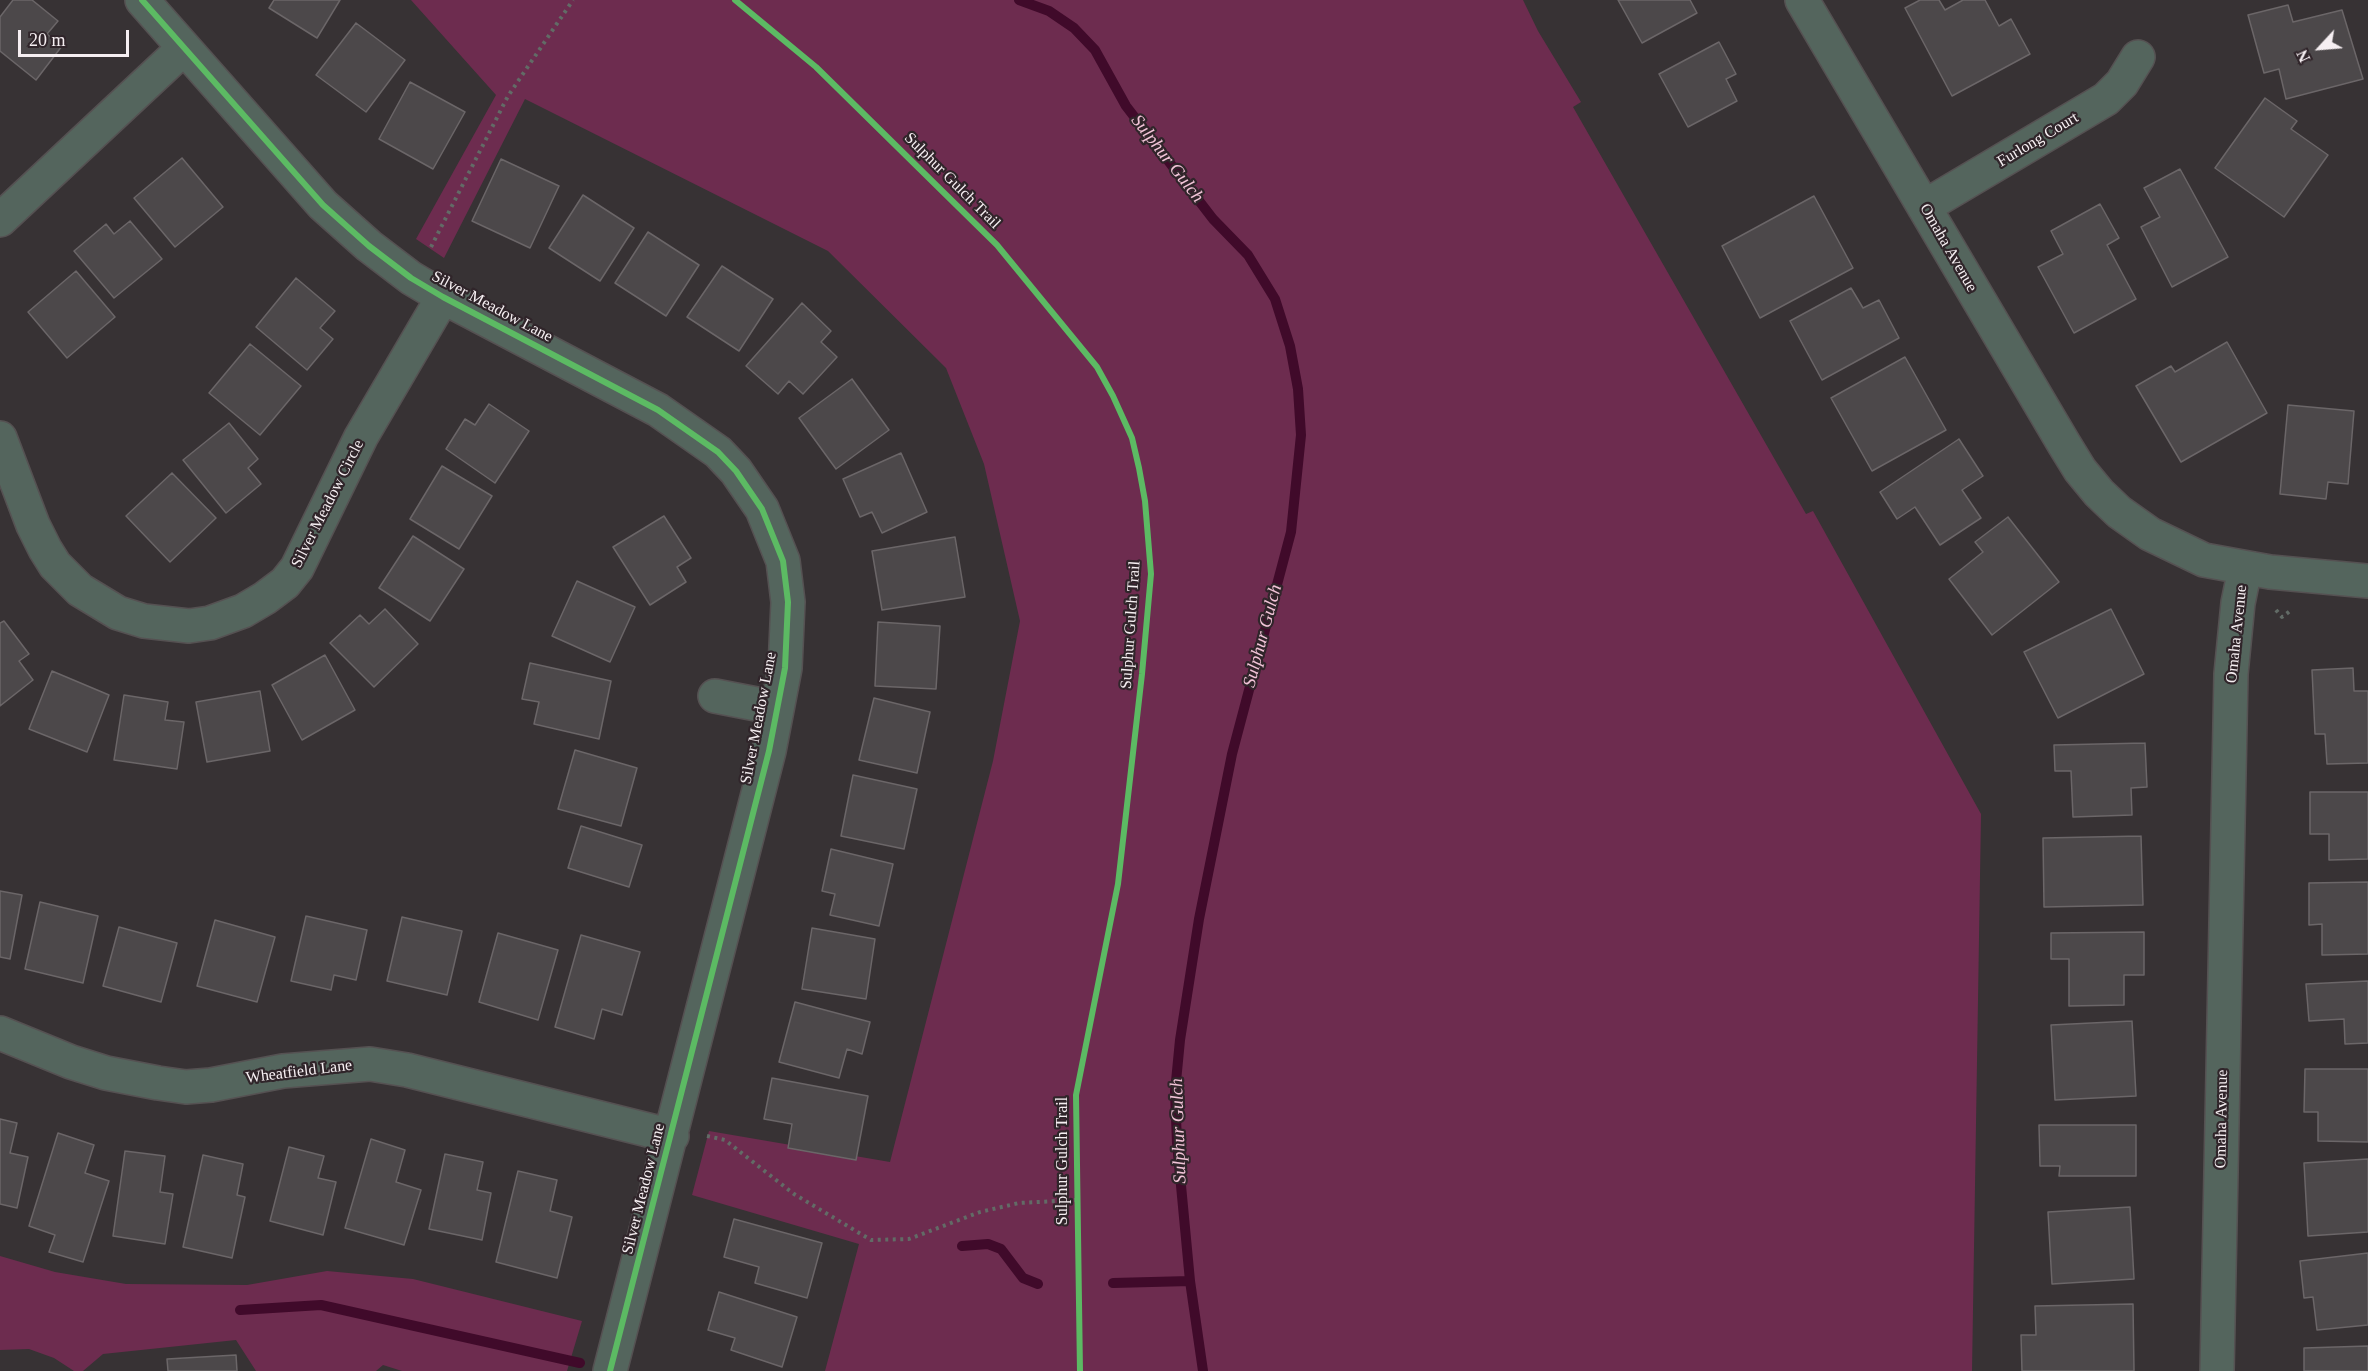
<!DOCTYPE html>
<html>
<head>
<meta charset="utf-8">
<style>
  body { margin:0 }
  #map { position:relative; width:2368px; height:1371px; overflow:hidden; background:#373234; font-family:Georgia,serif }
  canvas { display:block }
  .north { position:absolute; left:2290px; top:18px; width:60px; height:60px; -webkit-text-stroke:4px #30252a; paint-order:stroke; rotate:244deg; font-size:16px; font-weight:700; line-height:24px; text-align:center; color:#f6eff2 }
  .north::after { content:''; display:block; margin:auto; width:21px; height:27px; background:#f6eff2; clip-path:polygon(50% 0,100% 100%,50% 72%,0 100%) }
  .scale { position:absolute; left:18px; top:30px; width:111px; height:27px; box-sizing:border-box; border:3px solid #f6eff2; border-top:0; padding-left:8px; font-size:18px; line-height:21px; white-space:nowrap; color:#f6eff2; -webkit-text-stroke:4px #30252a; paint-order:stroke }
</style>
</head>
<body>
<div id="map">
<canvas width="2368" height="1371"></canvas>
<div class="north">N</div>
<div class="scale">20 m</div>
</div>
<script>
const g = document.querySelector('canvas').getContext('2d');
g.lineJoin = 'round';
function fillPath(path, color) {
  g.fillStyle = color;
  g.fill(path, 'evenodd');
}
function toPath(rows) {
  const path = new Path2D();
  for (const r of rows) {
    path.moveTo(r[0], r[1]);
    for (let i = 2; i < r.length; i += 2) path.lineTo(r[i], r[i + 1]);
  }
  return path;
}
function stroke(path, color, width, dash) {
  g.strokeStyle = color;
  g.lineWidth = width;
  g.lineCap = dash ? 'butt' : 'round';
  g.setLineDash(dash || []);
  g.stroke(path);
}
function drawText(font, color, halo, rows, align = 'center') {
  g.font = font + ' Georgia,serif';
  g.lineWidth = 4.5;
  g.setLineDash([]);
  g.textBaseline = 'middle';
  g.strokeStyle = halo;
  g.fillStyle = color;
  for (const [text, x, y, turn = 0] of rows) {
    g.save();
    g.translate(x, y);
    g.rotate((+turn || 0) * Math.PI / 180);
    g.textAlign = isNaN(turn) ? turn : align;
    if (halo) g.strokeText(text, 0, 0);
    g.fillText(text, 0, 0);
    g.restore();
  }
}
const green = toPath([
  [411,0,1523,0,1538,31,1581,102,1573,107,1806,514,1813,511,1981,814,1972,1371,825,1371,859,1244,692,1195,709,1131,890,1162,993,761,1020,621,984,464,946,368,828,251,525,99,444,258,416,239,496,95],
  [0,1256,55,1272,126,1284,247,1285,327,1271,413,1279,582,1321,567,1371,402,1371,383,1365,376,1371,256,1371,236,1340,103,1354,83,1371,74,1371,54,1358,29,1349,0,1350]
]);
const stream = toPath([
  [1019,0,1049,11,1074,28,1095,50,1126,106,1213,219,1248,255,1275,299,1290,346,1298,389,1301,435,1291,532,1232,754,1199,919,1180,1040,1175,1092,1177,1143,1190,1281,1203,1371],
  [962,1246,988,1244,1001,1249,1023,1278,1038,1284],
  [1113,1283,1190,1281],
  [240,1310,321,1305,580,1363]
]);
const building = toPath([
  [13,0,32,0,58,21,47,34,62,46,36,80,0,51,0,17,13,0],
  [274,0,340,0,317,38,269,8,274,0],
  [1618,0,1690,0,1697,13,1642,43,1618,0],
  [1920,0,1939,0,1945,10,1963,0,1985,0,1999,26,2011,19,2030,54,1952,96,1905,8,1920,0],
  [2288,5,2293,22,2342,10,2363,79,2286,99,2279,69,2264,73,2248,15,2288,5],
  [356,23,405,60,366,112,316,75,356,23],
  [1719,42,1736,74,1726,79,1737,101,1688,127,1659,74,1719,42],
  [410,82,465,112,433,169,379,139,410,82],
  [2265,98,2297,121,2291,129,2328,155,2284,217,2215,168,2265,98],
  [182,158,223,207,175,247,134,198,182,158],
  [501,159,559,186,530,248,472,221,501,159],
  [2180,169,2228,257,2172,287,2141,227,2160,217,2144,188,2180,169],
  [583,195,634,228,600,281,549,248,583,195],
  [1814,196,1853,268,1760,318,1722,246,1814,196],
  [2100,204,2119,238,2107,245,2136,299,2074,333,2038,267,2063,254,2051,231,2100,204],
  [130,221,162,259,114,298,74,251,106,224,114,234,130,221],
  [648,232,699,265,666,316,615,283,648,232],
  [722,266,773,299,739,351,687,317,722,266],
  [76,271,115,317,67,358,28,312,76,271],
  [296,278,335,311,320,328,333,339,307,370,256,327,296,278],
  [1851,288,1863,308,1879,300,1899,338,1822,380,1790,321,1851,288],
  [802,303,831,331,821,342,837,357,803,394,789,381,778,394,746,366,802,303],
  [2227,342,2267,413,2181,462,2136,386,2171,366,2175,372,2227,342],
  [250,344,301,386,260,435,209,393,250,344],
  [1905,357,1946,430,1872,471,1831,398,1905,357],
  [852,379,889,430,836,469,799,418,852,379],
  [489,404,529,431,495,483,446,449,465,419,475,425,489,404],
  [2288,405,2354,411,2348,484,2328,482,2326,499,2280,494,2288,405],
  [229,423,258,459,248,468,261,484,226,513,183,460,229,423],
  [1959,439,1983,476,1962,490,1981,518,1940,545,1915,507,1897,519,1880,492,1959,439],
  [901,453,927,512,882,533,872,512,860,517,843,479,901,453],
  [442,466,492,496,459,549,410,519,442,466],
  [172,473,216,518,170,562,126,516,172,473],
  [664,516,691,558,677,567,686,582,650,605,613,547,664,516],
  [2008,517,2059,582,1992,635,1949,579,1983,552,1975,542,2008,517],
  [413,536,464,569,430,621,379,588,413,536],
  [955,537,965,597,882,610,872,551,955,537],
  [577,581,635,607,610,662,552,636,577,581],
  [385,609,418,644,374,687,330,643,360,615,369,624,385,609],
  [2111,609,2144,674,2058,718,2024,652,2111,609],
  [4,621,29,654,19,661,33,680,0,706,0,623,4,621],
  [878,622,940,626,936,689,875,686,878,622],
  [325,655,355,710,302,740,272,685,325,655],
  [530,663,611,681,599,739,534,724,539,702,522,699,530,663],
  [2353,668,2354,691,2368,691,2368,763,2327,764,2325,734,2315,734,2312,670,2353,668],
  [52,671,109,695,87,752,29,729,52,671],
  [260,691,270,751,207,762,196,702,260,691],
  [124,695,168,702,165,720,184,722,177,769,114,760,124,695],
  [874,698,930,712,917,773,859,760,874,698],
  [2145,743,2147,787,2131,788,2132,815,2073,817,2071,771,2055,771,2054,745,2145,743],
  [575,750,637,768,621,826,558,809,575,750],
  [853,775,917,789,904,849,841,836,853,775],
  [2310,792,2368,792,2368,859,2329,860,2329,834,2310,834,2310,792],
  [581,826,642,845,629,887,568,868,581,826],
  [2141,836,2143,905,2044,907,2043,838,2141,836],
  [831,849,893,864,879,926,830,915,835,894,822,891,831,849],
  [2368,882,2368,954,2322,955,2322,924,2309,925,2309,883,2368,882],
  [0,891,22,895,10,959,0,957,0,891],
  [40,902,98,916,83,983,25,969,40,902],
  [306,916,367,930,356,980,334,975,331,990,291,981,306,916],
  [402,917,462,931,447,995,387,981,402,917],
  [215,920,275,937,257,1002,197,986,215,920],
  [119,927,177,943,161,1002,103,986,119,927],
  [812,928,875,939,866,999,802,989,812,928],
  [2144,932,2144,975,2124,975,2124,1005,2069,1006,2069,959,2051,959,2051,933,2144,932],
  [498,933,558,950,538,1020,479,1002,498,933],
  [581,935,640,952,622,1015,602,1009,594,1039,555,1027,581,935],
  [2368,981,2368,1043,2345,1044,2344,1019,2309,1021,2306,984,2368,981],
  [795,1002,870,1022,862,1054,847,1049,839,1078,779,1062,795,1002],
  [2132,1021,2136,1096,2055,1100,2051,1025,2132,1021],
  [2305,1069,2368,1069,2368,1142,2318,1141,2318,1112,2304,1112,2305,1069],
  [772,1078,868,1096,856,1160,788,1148,792,1124,764,1119,772,1078],
  [0,1119,17,1123,10,1153,28,1157,17,1208,0,1204,0,1119],
  [2039,1125,2136,1125,2136,1176,2059,1176,2060,1166,2040,1166,2039,1125],
  [58,1133,94,1145,85,1173,109,1181,83,1262,49,1252,55,1235,29,1226,58,1133],
  [371,1139,405,1150,396,1182,421,1190,404,1245,345,1228,371,1139],
  [289,1147,324,1156,318,1178,336,1182,323,1235,270,1221,289,1147],
  [125,1151,165,1156,160,1192,173,1194,165,1244,113,1236,125,1151],
  [445,1154,483,1162,477,1190,491,1193,482,1240,429,1229,445,1154],
  [203,1155,243,1164,237,1195,245,1197,232,1258,183,1247,203,1155],
  [2368,1159,2368,1232,2308,1236,2304,1163,2368,1159],
  [518,1171,557,1180,550,1211,572,1217,557,1278,496,1262,518,1171],
  [2130,1207,2134,1279,2052,1284,2048,1212,2130,1207],
  [734,1219,822,1243,807,1298,755,1283,759,1267,724,1257,734,1219],
  [2368,1253,2368,1325,2317,1330,2313,1297,2304,1298,2300,1261,2368,1253],
  [719,1292,797,1317,782,1367,731,1350,735,1338,708,1330,719,1292],
  [2133,1304,2134,1371,2022,1371,2021,1335,2036,1335,2035,1306,2133,1304],
  [2368,1346,2368,1371,2304,1371,2304,1348,2368,1346],
  [236,1355,237,1371,168,1371,167,1359,236,1355]
]);
const path = toPath([
  [431,247,508,96,573,0],
  [2276,610,2282,617,2290,611],
  [707,1136,725,1140,794,1194,871,1240,909,1239,980,1212,1019,1203,1076,1200]
]);
const street = toPath([
  [142,0,323,205,369,246,411,278,443,297,658,410,718,452,736,471,762,509,783,561,788,602,785,668,769,751,610,1371],
  [1802,0,2064,444,2080,470,2099,493,2119,512,2150,534,2204,560,2270,572,2368,581],
  [1924,207,2106,99,2122,83,2138,57],
  [0,220,184,48],
  [0,438,33,525,45,549,55,565,80,590,118,613,144,621,189,626,210,623,243,611,265,598,285,583,297,568,361,437,443,297],
  [715,696,777,708],
  [0,1033,71,1062,106,1073,158,1083,186,1087,211,1085,283,1071,370,1064,407,1070,672,1136],
  [2217,1371,2231,674,2238,603,2245,569]
]);
const cycleway = toPath([
  [142,0,323,205,369,246,411,278,443,297,658,410,718,452,736,471,762,509,783,561,788,602,785,668,769,751,610,1371],
  [735,0,816,67,997,245,1097,367,1113,396,1132,438,1139,468,1145,501,1151,574,1142,674,1118,884,1076,1095,1080,1371]
]);
const streetNames = [
  ["Furlong Court",2038,140,-31],
  ["Sulphur Gulch Trail",952,181,45],
  ["Omaha Avenue",1948,248,60],
  ["Silver Meadow Lane",492,307,28],
  ["Silver Meadow Circle",328,504,-63],
  ["Sulphur Gulch Trail",1131,625,-86],
  ["Omaha Avenue",2237,634,-84],
  ["Silver Meadow Lane",759,718,-79],
  ["Wheatfield Lane",299,1072,-7],
  ["Omaha Avenue",2222,1119,-89],
  ["Sulphur Gulch Trail",1063,1161,-90],
  ["Silver Meadow Lane",644,1189,-76]
];
const waterNames = [
  ["Sulphur Gulch",1167,159,52],
  ["Sulphur Gulch",1263,636,-75],
  ["Sulphur Gulch",1179,1131,-92]
];
fillPath(green, '#6d2c4f');
stroke(stream, '#400a2a', 10);
fillPath(building, '#4c484a');
stroke(building, '#6b6668', 1.5);
stroke(street, '#555152', 36);
stroke(path, '#626b66', 4, [3, 4.5]);
stroke(street, '#54655d', 33);
stroke(cycleway, '#5cba63', 6);
drawText('16px', '#f6eff2', '#30252a', streetNames);
drawText('italic 18px', '#f2c4d8', '#30252a', waterNames);
</script>
</body>
</html>
